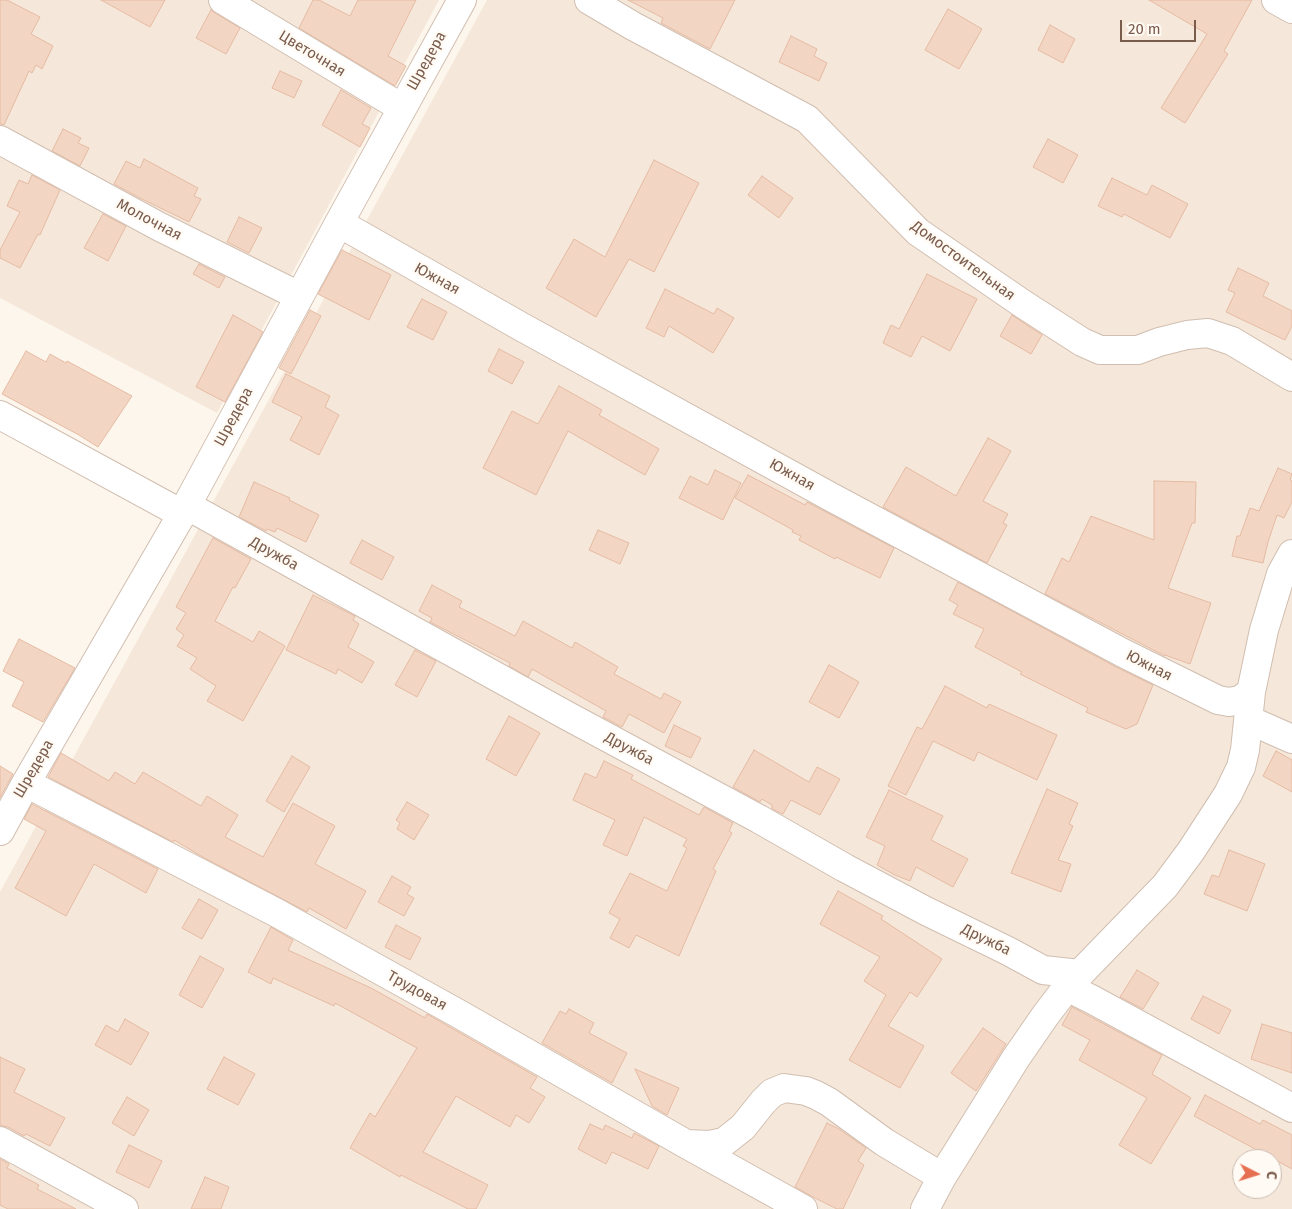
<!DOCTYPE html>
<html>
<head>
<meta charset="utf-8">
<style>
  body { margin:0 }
  #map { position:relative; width:1292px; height:1209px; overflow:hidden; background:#fdf6ec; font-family:"Fira Sans",sans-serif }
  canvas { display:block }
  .north { position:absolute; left:1232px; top:1149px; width:50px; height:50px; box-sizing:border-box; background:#fffaf3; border:1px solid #cabbb1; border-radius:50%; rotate:95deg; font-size:14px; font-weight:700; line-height:20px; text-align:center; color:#7a5c4d }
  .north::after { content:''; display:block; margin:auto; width:18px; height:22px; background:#e76f51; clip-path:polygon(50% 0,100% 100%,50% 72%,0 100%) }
  .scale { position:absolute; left:1120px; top:20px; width:76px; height:22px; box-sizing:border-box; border:2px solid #7a5c4d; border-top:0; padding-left:6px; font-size:15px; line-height:18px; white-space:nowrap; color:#7a5c4d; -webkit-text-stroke:4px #fffaf3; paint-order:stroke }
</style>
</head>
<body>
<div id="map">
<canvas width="1292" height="1209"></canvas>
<div class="north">С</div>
<div class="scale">20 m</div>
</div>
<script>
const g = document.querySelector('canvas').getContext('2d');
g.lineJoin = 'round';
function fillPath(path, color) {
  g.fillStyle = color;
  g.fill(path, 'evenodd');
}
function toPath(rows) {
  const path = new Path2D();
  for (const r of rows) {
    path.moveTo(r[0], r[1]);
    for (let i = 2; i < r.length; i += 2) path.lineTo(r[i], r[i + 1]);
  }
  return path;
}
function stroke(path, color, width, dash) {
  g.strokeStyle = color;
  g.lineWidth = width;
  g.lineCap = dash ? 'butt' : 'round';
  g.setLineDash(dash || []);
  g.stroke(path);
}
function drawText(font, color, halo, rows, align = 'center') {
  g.font = font + ' "Fira Sans",sans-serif';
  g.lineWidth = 4.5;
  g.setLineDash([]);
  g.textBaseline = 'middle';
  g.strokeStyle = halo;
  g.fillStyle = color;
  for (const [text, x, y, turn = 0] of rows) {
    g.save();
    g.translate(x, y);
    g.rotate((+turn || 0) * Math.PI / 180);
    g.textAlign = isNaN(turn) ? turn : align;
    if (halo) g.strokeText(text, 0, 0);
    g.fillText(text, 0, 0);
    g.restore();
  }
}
const residential = toPath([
  [0,0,439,0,217,413,0,298],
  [487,0,1292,0,1292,1209,0,1209,0,892],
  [1242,1159,1272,1159,1272,1189,1242,1189]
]);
const building = toPath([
  [0,0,7,0,40,17,31,34,53,46,42,69,36,65,32,73,29,71,4,125,0,124,0,0],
  [101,0,165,0,150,27,101,0],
  [313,0,319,0,350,16,358,0,416,0,388,56,406,66,395,86,299,28,313,0],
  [628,0,735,0,710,49,661,23,663,18,628,0],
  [1149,0,1252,0,1224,51,1228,54,1185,123,1161,108,1207,34,1149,0],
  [948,9,982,29,959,69,925,50,948,9],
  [211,10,215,13,240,28,226,54,196,38,211,10],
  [1050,25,1075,39,1063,63,1038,50,1050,25],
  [791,36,817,49,814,56,827,63,819,81,779,62,791,36],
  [280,71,302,81,294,98,272,88,280,71],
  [341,90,371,108,362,124,370,128,360,147,322,125,341,90],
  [63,129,81,138,78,143,89,148,80,166,52,151,63,129],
  [1048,139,1078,155,1063,183,1033,167,1048,139],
  [144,159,198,188,194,196,201,199,189,222,140,198,114,184,126,161,140,168,144,159],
  [654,160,699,183,654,272,629,259,596,317,546,288,574,239,605,257,654,160],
  [32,175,60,190,40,235,38,234,20,268,0,258,0,250,20,212,7,206,19,180,28,184,32,175],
  [762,176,793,198,779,218,748,195,762,176],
  [1112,178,1147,195,1152,185,1188,204,1170,238,1124,214,1122,217,1098,206,1112,178],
  [103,214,126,226,108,261,84,248,103,214],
  [239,217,262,228,249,253,227,242,239,217],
  [342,250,391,275,369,320,318,294,342,250],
  [199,264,225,277,219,288,193,274,199,264],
  [1238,268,1269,283,1263,296,1292,311,1292,326,1285,340,1226,312,1235,293,1228,290,1238,268],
  [927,274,977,299,950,351,922,336,911,357,883,343,891,325,899,329,927,274],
  [665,289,714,314,717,308,734,318,713,353,669,326,664,337,646,328,665,289],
  [422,299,447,312,433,340,407,327,422,299],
  [310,310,321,316,291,374,279,368,310,310],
  [233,315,263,332,225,402,196,387,233,315],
  [1012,315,1042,335,1031,354,1000,336,1012,315],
  [499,349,524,362,512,384,488,371,499,349],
  [26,351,46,362,50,354,66,363,67,361,132,396,98,447,79,435,2,394,26,351],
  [286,374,330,396,325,407,339,415,319,455,290,440,302,417,272,402,286,374],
  [559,386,602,410,599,415,659,449,645,475,568,431,536,495,483,468,512,411,538,424,559,386],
  [988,438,1011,451,983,501,1008,514,1003,523,1007,525,987,563,883,507,906,467,956,496,988,438],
  [1278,468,1292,474,1290,480,1292,481,1292,502,1284,518,1277,515,1268,542,1263,563,1232,556,1237,536,1240,536,1250,508,1259,511,1278,468],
  [715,470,741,483,723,520,679,498,690,476,708,485,715,470],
  [748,475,805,505,807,502,894,548,880,578,836,557,835,559,799,540,801,536,792,532,793,530,735,498,748,475],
  [1154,481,1196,482,1195,523,1192,523,1168,588,1211,603,1190,664,1165,655,1165,656,1045,594,1062,558,1069,562,1091,516,1154,540,1154,481],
  [254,482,290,498,289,500,319,515,306,542,277,528,275,532,267,529,266,531,239,517,254,482],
  [598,530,629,543,620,564,589,550,598,530],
  [213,538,251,559,235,588,233,587,215,621,253,642,259,631,285,646,243,721,207,701,216,686,190,669,197,658,177,646,184,635,176,629,186,613,176,607,213,538],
  [362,540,394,557,382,580,350,563,362,540],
  [958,582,1116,667,1153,685,1137,724,1126,729,1086,712,1088,708,1020,674,1022,672,975,647,984,629,953,614,958,605,949,600,958,582],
  [432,585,462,601,459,607,515,636,523,621,572,648,575,642,618,667,614,674,661,699,664,693,681,702,664,733,629,714,622,727,603,717,606,711,532,669,528,677,509,666,510,663,430,622,432,618,419,611,432,585],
  [313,595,355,616,353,620,359,624,348,647,374,662,362,683,338,669,336,674,286,650,313,595],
  [19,639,75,668,43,722,12,706,24,682,3,671,19,639],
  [415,650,436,661,417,697,395,685,415,650],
  [829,665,859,682,839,718,809,702,829,665],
  [945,686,987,708,989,704,1057,735,1037,780,978,752,974,761,933,741,906,795,888,786,917,727,922,729,945,686],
  [509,716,540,733,516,776,486,759,509,716],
  [674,725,701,738,691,758,665,746,674,725],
  [754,750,809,782,817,767,840,779,820,815,791,800,783,814,772,809,772,805,762,799,760,802,733,787,754,750],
  [1276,751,1292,760,1292,792,1263,776,1276,751],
  [61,753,109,781,115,772,135,784,143,772,201,806,207,796,238,815,225,837,263,857,293,803,335,826,315,864,366,891,346,929,309,908,307,912,201,856,174,840,173,842,48,777,61,753],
  [292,756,310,767,284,812,266,801,292,756],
  [604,761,633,775,631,779,699,815,704,807,733,823,729,831,732,833,713,869,716,871,679,956,636,935,629,948,610,938,620,919,609,913,630,873,667,891,687,848,683,846,687,839,644,817,627,856,603,845,615,820,573,800,585,773,596,778,604,761],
  [0,766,13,774,0,798,0,766],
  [1047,789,1078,803,1069,824,1073,826,1058,860,1071,864,1061,892,1011,873,1047,789],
  [889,790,943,816,931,840,968,859,953,887,916,867,910,881,895,875,877,865,885,846,866,837,889,790],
  [407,802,429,815,414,840,397,829,400,823,396,820,407,802],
  [32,804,158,869,146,893,94,864,66,916,15,888,46,831,24,819,32,804],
  [1229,850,1265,864,1247,911,1204,894,1212,875,1219,877,1229,850],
  [392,876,411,887,407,894,414,898,404,916,378,902,392,876],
  [838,891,883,916,881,919,942,959,917,997,910,992,888,1026,924,1046,900,1088,849,1060,886,995,864,981,880,957,820,924,838,891],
  [199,899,218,910,202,939,182,928,199,899],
  [396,925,421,938,410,960,385,947,396,925],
  [271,927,293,940,288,950,371,988,425,1018,427,1014,537,1077,530,1088,545,1097,529,1123,516,1115,510,1127,456,1096,423,1152,488,1185,476,1209,468,1209,401,1175,400,1177,350,1148,370,1113,375,1117,417,1048,335,1003,334,1006,273,978,271,984,248,972,271,927],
  [200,956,224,969,202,1008,179,995,200,956],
  [1137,970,1159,983,1143,1009,1120,997,1137,970],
  [1203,996,1231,1010,1219,1034,1191,1019,1203,996],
  [1072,1007,1162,1055,1152,1074,1191,1098,1151,1164,1119,1145,1147,1098,1079,1060,1090,1040,1062,1025,1072,1007],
  [569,1009,594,1023,589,1033,627,1053,612,1083,542,1043,560,1011,566,1014,569,1009],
  [125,1019,149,1033,131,1065,95,1045,106,1025,118,1032,125,1019],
  [1262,1024,1292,1033,1292,1073,1251,1059,1262,1024],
  [983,1028,1006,1044,976,1091,951,1073,983,1028],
  [0,1057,25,1069,14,1092,65,1118,50,1146,26,1134,24,1136,8,1127,0,1125,0,1057],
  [224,1057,255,1074,238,1105,207,1089,224,1057],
  [635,1069,679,1088,667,1115,652,1106,635,1069],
  [1205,1095,1260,1124,1263,1120,1292,1135,1292,1169,1194,1116,1205,1095],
  [127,1097,149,1110,134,1136,112,1123,127,1097],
  [827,1123,839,1129,866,1148,858,1161,864,1165,843,1209,837,1209,813,1197,795,1187,827,1123],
  [590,1124,603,1130,605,1125,632,1138,634,1133,659,1146,648,1169,612,1152,606,1164,578,1149,590,1124],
  [129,1145,162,1161,149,1188,116,1172,129,1145],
  [0,1159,9,1164,7,1168,39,1185,37,1189,76,1209,8,1209,0,1205,0,1159],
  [205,1177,229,1187,221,1209,191,1209,205,1177]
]);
const minor = toPath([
  [223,0,402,108],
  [589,0,633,26,807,119,918,232,1023,304,1082,342,1100,350,1138,350,1159,342,1187,335,1208,333,1232,341,1292,377],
  [1276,0,1292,9],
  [0,140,158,226,299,296],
  [339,223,520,326,831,497,1123,653,1218,700,1229,702,1240,700,1251,692],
  [0,415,182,514],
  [186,505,564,714,759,819,845,868,926,911,1008,951,1043,970,1080,974],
  [1249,720,1292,739],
  [26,783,277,913,459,1014,686,1144,803,1209],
  [0,831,26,783,182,514,339,223,462,0],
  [1067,987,1093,1000,1292,1108],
  [0,1141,124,1209],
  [686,1144,709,1145,724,1142,743,1127,763,1102,772,1093,784,1088,806,1091,816,1095,829,1102,884,1142,942,1177],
  [925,1209,942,1177,1016,1058,1045,1016,1067,987,1165,886,1191,851,1228,794,1241,767,1245,750,1251,692,1264,630,1281,574,1292,554]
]);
const streetNames = [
  ["Цветочная",312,54,31],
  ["Шредера",427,61,-61],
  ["Молочная",149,220,28],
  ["Домостоительная",963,261,36],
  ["Южная",437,279,29],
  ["Шредера",234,417,-62],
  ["Южная",792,475,29],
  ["Дружба",274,554,29],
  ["Южная",1149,666,27],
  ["Дружба",629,749,28],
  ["Шредера",34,769,-60],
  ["Дружба",986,940,26],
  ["Трудовая",417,991,29]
];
fillPath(residential, '#f5e8da');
fillPath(building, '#f3d5c3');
stroke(building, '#e6bba3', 1);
stroke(minor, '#d1beb0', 30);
stroke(minor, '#fff', 28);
drawText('15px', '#7a5c4d', '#fffaf3', streetNames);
</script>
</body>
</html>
